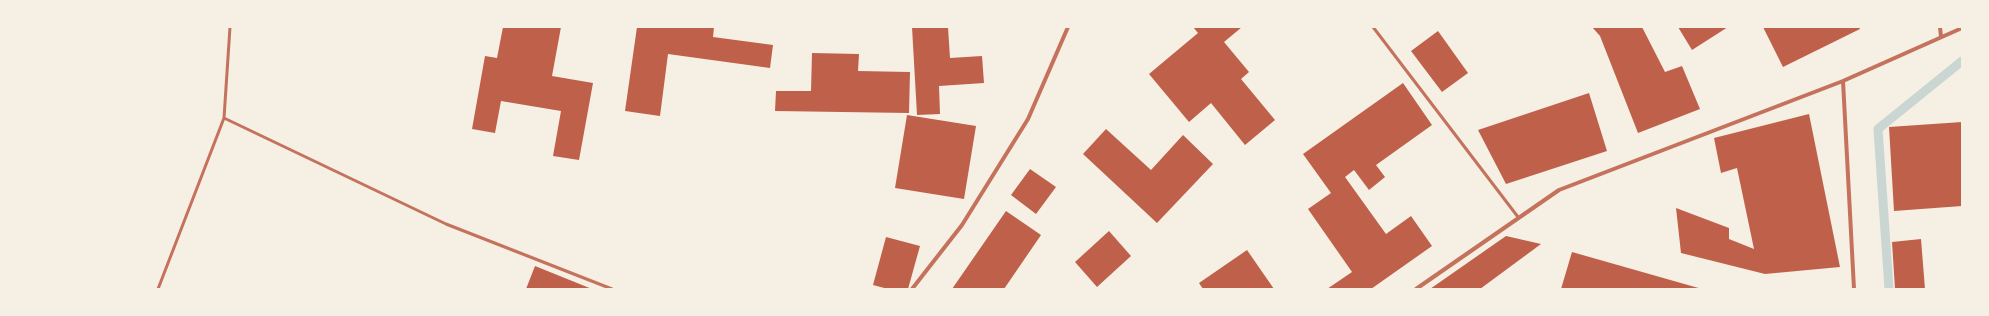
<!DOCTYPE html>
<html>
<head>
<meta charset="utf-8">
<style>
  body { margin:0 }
  #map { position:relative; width:1989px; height:316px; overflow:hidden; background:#f6efe4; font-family:"Nunito Sans",sans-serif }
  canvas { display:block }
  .frame { position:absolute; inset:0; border:28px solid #f6efe4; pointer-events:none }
</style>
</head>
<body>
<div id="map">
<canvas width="1989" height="316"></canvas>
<div class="frame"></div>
</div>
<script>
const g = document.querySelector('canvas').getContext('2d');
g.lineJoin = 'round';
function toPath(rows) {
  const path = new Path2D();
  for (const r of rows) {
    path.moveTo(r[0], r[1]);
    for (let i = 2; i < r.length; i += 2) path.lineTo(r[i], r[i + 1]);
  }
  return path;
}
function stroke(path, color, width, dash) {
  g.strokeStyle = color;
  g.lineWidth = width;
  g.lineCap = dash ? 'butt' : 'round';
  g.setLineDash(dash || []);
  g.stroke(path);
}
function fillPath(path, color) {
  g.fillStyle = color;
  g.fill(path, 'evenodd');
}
const stream = toPath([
  [1889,289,1878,129,1962,61]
]);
const building = toPath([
  [503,27,561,27,552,76,593,83,579,160,553,156,561,111,501,101,495,133,472,129,485,56,497,58],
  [637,27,714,27,713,37,773,45,770,68,668,54,660,116,625,111],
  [912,27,948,27,950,58,982,56,984,83,939,86,940,114,917,115],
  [1193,27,1242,27,1224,42,1249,72,1241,79,1275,120,1245,145,1211,103,1189,122,1149,74,1198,33],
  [1592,27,1642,27,1665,72,1682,66,1700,109,1638,133,1600,36],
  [1678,27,1728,27,1692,50],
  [1763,27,1859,27,1860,29,1783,67],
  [1438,31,1468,73,1442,92,1411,51],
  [812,53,859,54,858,71,910,72,909,113,775,111,776,91,811,91],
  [1403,83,1432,125,1376,165,1385,177,1369,190,1354,170,1345,177,1386,234,1411,216,1432,246,1371,289,1327,289,1352,272,1308,209,1331,193,1303,154],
  [1589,93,1607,151,1506,184,1478,130],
  [1809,114,1840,267,1765,274,1681,253,1676,208,1729,228,1729,239,1754,249,1737,168,1721,173,1714,138],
  [907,115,976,126,964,199,895,188],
  [1962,122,1962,206,1894,211,1889,127],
  [1106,129,1151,170,1183,135,1213,164,1157,223,1083,154],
  [1030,169,1056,187,1036,214,1011,195],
  [1006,211,1041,235,1004,289,952,289],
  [1109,231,1131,256,1097,287,1075,262],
  [1506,236,1541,244,1480,289,1430,289],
  [886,237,920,246,908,289,888,289,873,285],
  [1921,239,1925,289,1895,289,1892,242],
  [1247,250,1274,289,1203,289,1199,283],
  [1572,252,1702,289,1561,289],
  [535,266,592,289,526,289]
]);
const service = toPath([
  [1373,27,1518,217],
  [224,118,446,224,612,289],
  [158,289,224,118,230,27]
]);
const minor = toPath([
  [1940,27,1941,37],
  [1843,81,1854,289],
  [912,289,962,225,1028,119,1068,27],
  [1416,289,1559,190,1843,81,1962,28]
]);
stroke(stream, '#c9d6d2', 9);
fillPath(building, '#bf614a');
stroke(service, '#c5725c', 3);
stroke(minor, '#c5725c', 4);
</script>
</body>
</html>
